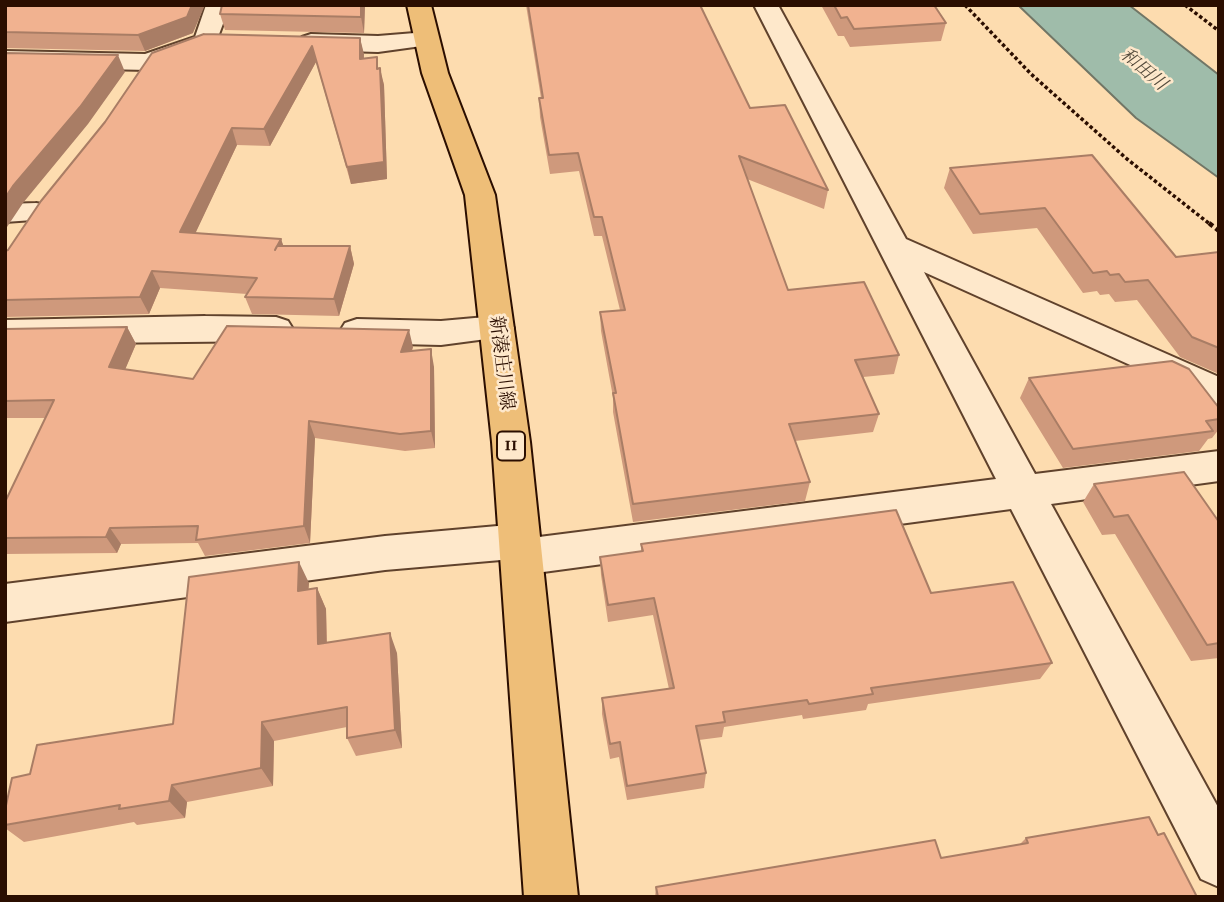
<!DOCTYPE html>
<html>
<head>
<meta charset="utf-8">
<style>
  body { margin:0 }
  #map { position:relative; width:1224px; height:902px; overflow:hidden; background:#fddcaf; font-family:"IM FELL French Canon",serif }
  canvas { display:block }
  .frame { position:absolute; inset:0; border:7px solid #2b0e00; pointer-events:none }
</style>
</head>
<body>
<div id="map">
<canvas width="1224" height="902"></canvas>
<div class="frame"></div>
</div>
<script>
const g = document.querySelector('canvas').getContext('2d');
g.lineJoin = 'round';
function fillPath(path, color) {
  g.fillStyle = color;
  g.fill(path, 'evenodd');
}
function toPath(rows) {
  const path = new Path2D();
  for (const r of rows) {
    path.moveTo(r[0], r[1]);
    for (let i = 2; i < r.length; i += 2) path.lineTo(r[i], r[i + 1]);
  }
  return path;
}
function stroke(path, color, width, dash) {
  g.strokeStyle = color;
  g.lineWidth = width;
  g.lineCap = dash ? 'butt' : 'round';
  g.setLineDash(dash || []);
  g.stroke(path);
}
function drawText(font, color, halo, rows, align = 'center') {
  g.font = font + ' "IM FELL French Canon","Noto Serif JP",serif';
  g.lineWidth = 5;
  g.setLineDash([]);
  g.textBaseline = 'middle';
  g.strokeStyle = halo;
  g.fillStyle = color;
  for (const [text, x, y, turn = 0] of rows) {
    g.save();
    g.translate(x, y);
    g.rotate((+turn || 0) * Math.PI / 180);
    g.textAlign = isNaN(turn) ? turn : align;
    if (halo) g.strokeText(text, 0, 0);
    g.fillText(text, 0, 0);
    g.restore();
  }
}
const water = toPath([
  [1018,5,1129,5,1219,75,1219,178,1136,118,1018,5]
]);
const pathFar1 = toPath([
  [965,5,1031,74,1127,159,1211,225],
  [1185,5,1219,31]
]);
const path = toPath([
  [1209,223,1219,231]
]);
const minor = toPath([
  [206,5,230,5,215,45,157,67,148,70,5,67,5,51,145,54,195,37,206,5],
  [754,5,778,5,906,239,1219,377,1219,405,924,272,1035,474,1219,451,1219,481,1051,504,1219,809,1219,887,1201,879,1011,509,521,575,506,569,501,560,385,570,5,622,5,584,385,536,520,524,535,529,539,537,996,479,754,5],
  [427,32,436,34,439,39,436,44,378,52,311,50,302,47,298,42,302,37,311,34,378,36,427,32],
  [36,203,47,205,51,212,47,219,5,222,5,204,36,203],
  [205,316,276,317,288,321,293,329,288,337,276,341,5,344,5,320,205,316],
  [497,316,509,320,514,328,509,336,441,345,357,343,345,339,340,331,345,323,357,319,441,321,497,316]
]);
const primary = toPath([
  [407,5,431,5,448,73,495,195,530,442,578,897,524,897,492,442,465,195,422,73,407,5]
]);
const wall = toPath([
  [5,5,193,33,145,51,5,48],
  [222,5,365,5,364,33,225,30,220,14],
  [526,5,700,5,750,108,828,190,824,209,747,179,788,290,899,355,894,374,863,377,879,414,873,432,795,441,810,482,805,501,633,522,613,412,613,397,601,331,600,312,620,310,602,236,594,236,579,171,550,174,540,117,539,98,541,98],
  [821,5,934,5,946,23,941,41,850,47,844,36,838,36],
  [360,38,364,58,379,68,384,85,387,179,351,184,316,62,270,146,237,145,195,233,281,239,283,246,350,246,354,264,339,316,252,314,245,297,247,294,160,288,149,314,5,317,5,251,8,250,105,122],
  [950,168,1176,257,1219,252,1219,374,1180,357,1137,300,1115,302,1109,294,1100,295,1097,291,1083,293,1037,228,973,234,944,188],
  [127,327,136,344,125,369,193,379,413,347,412,351,434,367,435,448,405,451,315,438,310,543,205,556,198,543,121,544,117,553,5,554,5,502,46,418,5,418,5,329],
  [1029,378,1219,408,1219,429,1212,438,1208,439,1199,451,1063,468,1020,398],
  [1094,484,1219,522,1219,658,1191,661,1115,534,1102,535,1083,502],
  [641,544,931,593,1052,663,1040,679,868,704,866,710,803,719,802,715,724,727,722,737,699,740,706,773,704,788,627,800,619,757,610,759,602,714,602,698,669,689,653,615,608,622,601,575,600,557,641,552],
  [309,583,308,589,317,588,326,609,327,643,397,653,402,748,356,756,347,738,347,727,274,741,273,786,187,802,185,818,137,825,134,822,24,842,5,828,5,810,30,774,173,724],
  [1158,835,1197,897,655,897,656,887,941,858,1020,844,1026,838]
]);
const shadedWall = toPath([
  [192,5,205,5,193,33,145,51,138,35],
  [361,5,365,5,364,33,361,17],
  [360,38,364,54,363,75,360,59],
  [312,46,316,62,270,146,264,129],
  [118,55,125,72,88,124,23,203,5,230,5,198,13,186],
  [380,68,384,85,387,179,351,184,347,167],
  [232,128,237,145,188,249,180,232],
  [281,239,287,256,275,250],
  [350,246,354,264,339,316,334,299],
  [152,271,160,288,149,314,140,297],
  [127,327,136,344,119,384,109,367],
  [409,330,413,347,405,369,401,352],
  [431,349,434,367,435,448,431,431],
  [309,421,315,438,310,543,304,526],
  [110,528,121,544,117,553,106,537],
  [299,562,309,583,307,612,298,591],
  [317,588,326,609,327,664,318,644],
  [390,633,397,653,402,748,395,730],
  [262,722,274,741,273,786,261,768],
  [172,785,187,802,185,818,169,801]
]);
const building = toPath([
  [5,5,192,5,187,17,138,35,5,32,5,5],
  [222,5,361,5,361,17,220,14,222,5],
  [528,5,700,5,750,108,785,105,828,190,739,156,788,290,864,282,899,355,855,360,879,414,789,424,810,482,633,504,613,393,616,393,600,312,625,310,602,217,594,217,578,153,549,155,539,98,543,98,528,5],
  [834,5,934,5,946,23,854,29,847,17,841,18,834,5],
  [204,34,360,38,360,59,377,57,377,69,380,68,384,162,347,167,312,46,264,129,232,128,180,232,281,239,275,250,277,246,350,246,334,299,245,297,257,278,152,271,140,297,5,300,5,251,8,250,41,201,105,122,152,53,204,34],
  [5,53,118,55,80,107,13,186,5,198,5,53],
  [1092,155,1176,257,1219,252,1219,348,1192,337,1148,280,1125,282,1119,274,1110,275,1107,271,1093,273,1045,208,980,214,950,168,1092,155],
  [227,326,409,330,401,352,431,349,431,431,400,434,309,421,304,526,196,540,198,526,110,528,106,537,5,538,5,502,54,400,5,401,5,329,127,327,109,367,193,379,227,326],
  [1172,361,1189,369,1219,408,1219,419,1206,421,1213,431,1073,449,1029,378,1172,361],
  [1184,472,1219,522,1219,643,1207,645,1128,515,1114,517,1094,484,1184,472],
  [896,510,931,593,1013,582,1052,663,871,688,873,694,809,704,807,700,723,712,725,722,696,726,706,773,627,786,620,742,610,744,602,698,674,688,654,598,608,605,600,557,643,551,641,544,896,510],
  [299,562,298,591,317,588,318,644,390,633,395,730,347,738,347,707,262,722,261,768,172,785,169,801,119,809,120,805,5,825,5,810,12,778,30,774,37,745,173,724,189,577,299,562],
  [1149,817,1158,835,1164,833,1197,897,658,897,656,887,935,840,941,858,1028,843,1026,838,1149,817]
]);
const farWaternames = [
  ["和田川",1143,70,40]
];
const shields = [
  [511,446,28]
];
const shieldNames = [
  ["11",511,446]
];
const streetNames = [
  ["新湊庄川線",501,363,83]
];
fillPath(water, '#9fbcaa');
stroke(water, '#717666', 2);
stroke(minor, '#60422c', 4);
stroke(primary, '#2b0e00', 4);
stroke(pathFar1, '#2b0e00', 3.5, [3.5, 2.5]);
stroke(path, '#2b0e00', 4.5, [5, 3.5]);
fillPath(minor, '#fee8cb');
fillPath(primary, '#eebe78');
fillPath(wall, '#cf997c');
fillPath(shadedWall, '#a97d65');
fillPath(building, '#f1b290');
stroke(building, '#a97d65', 2);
drawText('italic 18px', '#544b3c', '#fee8cb', farWaternames);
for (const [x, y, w] of shields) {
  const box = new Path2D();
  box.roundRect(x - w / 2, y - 14.5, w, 29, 5);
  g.fillStyle = '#fee8cb';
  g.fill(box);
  stroke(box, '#2b0e00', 2);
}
drawText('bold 18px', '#2b0e00', null, shieldNames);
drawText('19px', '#2b0e00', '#fee8cb', streetNames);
</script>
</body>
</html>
